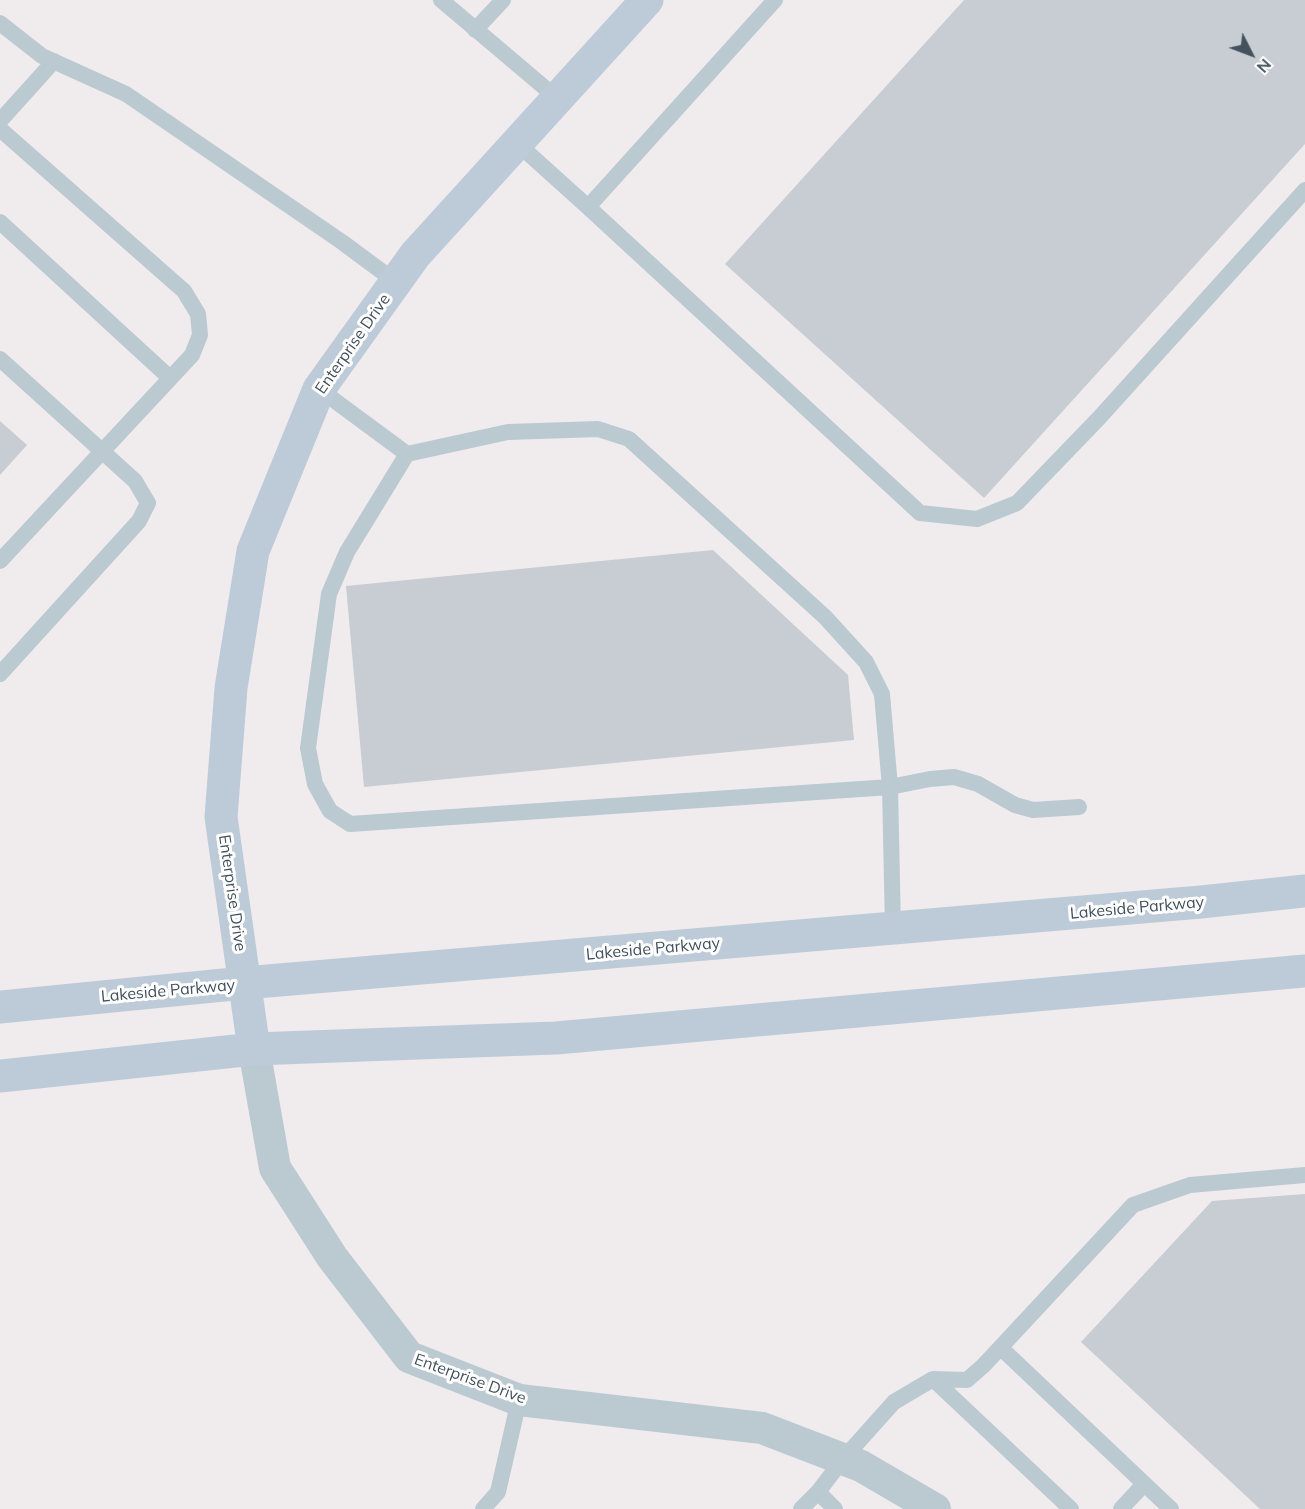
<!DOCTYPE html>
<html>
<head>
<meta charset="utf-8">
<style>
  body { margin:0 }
  #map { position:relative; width:1305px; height:1509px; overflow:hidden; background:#f0eced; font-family:Mulish,sans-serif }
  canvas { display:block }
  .north { position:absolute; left:1221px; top:24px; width:60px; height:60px; -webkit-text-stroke:4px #fff; paint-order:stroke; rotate:132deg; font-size:16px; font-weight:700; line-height:24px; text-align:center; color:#43525d }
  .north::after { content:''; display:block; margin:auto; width:21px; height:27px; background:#43525d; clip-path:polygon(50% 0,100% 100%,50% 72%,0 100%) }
</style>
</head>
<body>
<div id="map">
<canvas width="1305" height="1509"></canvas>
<div class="north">N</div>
</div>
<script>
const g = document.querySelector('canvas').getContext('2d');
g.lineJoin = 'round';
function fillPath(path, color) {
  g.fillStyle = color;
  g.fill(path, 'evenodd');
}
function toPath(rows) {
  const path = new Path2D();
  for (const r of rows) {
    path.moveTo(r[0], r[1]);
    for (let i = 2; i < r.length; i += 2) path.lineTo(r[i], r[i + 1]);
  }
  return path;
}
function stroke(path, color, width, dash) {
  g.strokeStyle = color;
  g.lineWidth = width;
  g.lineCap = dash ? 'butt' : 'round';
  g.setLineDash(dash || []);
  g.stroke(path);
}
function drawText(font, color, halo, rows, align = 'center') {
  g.font = font + ' Mulish,sans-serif';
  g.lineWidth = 6;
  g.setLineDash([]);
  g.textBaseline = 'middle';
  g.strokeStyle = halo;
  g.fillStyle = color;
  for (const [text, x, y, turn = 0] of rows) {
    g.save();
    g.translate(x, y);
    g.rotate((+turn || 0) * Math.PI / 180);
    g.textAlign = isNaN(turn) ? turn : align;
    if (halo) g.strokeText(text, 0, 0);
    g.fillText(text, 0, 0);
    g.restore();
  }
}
const building = toPath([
  [964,0,1305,0,1305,144,984,498,725,264],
  [0,421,27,445,0,475],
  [713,550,848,675,854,740,364,787,346,586],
  [1305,1194,1305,1509,1260,1509,1081,1342,1212,1201]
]);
const lane = toPath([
  [441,0,558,99],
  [775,0,588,207,920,513,977,519,1017,503,1099,418,1305,190],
  [0,23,42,56,126,94,342,242,396,282],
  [475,30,503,0],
  [0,121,54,61],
  [0,129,184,291,198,314,200,335,192,355,0,561],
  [518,144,588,207],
  [0,222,170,378],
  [0,359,135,481,148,503,139,521,0,674],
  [319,389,407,454,347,552,329,594,308,748,315,784,330,811,350,824,890,787,893,929],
  [407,454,508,432,598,429,629,439,825,617,866,662,882,694,890,787,930,779,954,777,978,784,1015,805,1033,810,1079,807],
  [1002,1349,1171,1509],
  [933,1379,1071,1509],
  [818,1492,835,1509],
  [483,1509,498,1492,519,1400],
  [801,1509,818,1492,843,1459,894,1402,933,1379,967,1380,984,1365,1133,1205,1190,1185,1305,1175],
  [1121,1509,1144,1484]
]);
const street = toPath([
  [254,1049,275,1168,332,1257,409,1357,519,1400,762,1428,861,1466,935,1509]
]);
const secondary = toPath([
  [0,1007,244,983,1201,902,1305,891],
  [254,1049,221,817,231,688,253,551,319,389,415,255,647,0],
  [0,1076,254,1049,556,1038,1305,971]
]);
const streetNames = [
  ["Enterprise Drive",353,344,-55],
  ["Enterprise Drive",232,893,82],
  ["Lakeside Parkway",1137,908,-5],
  ["Lakeside Parkway",653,949,-5],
  ["Lakeside Parkway",168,991,-5],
  ["Enterprise Drive",470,1379,20]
];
fillPath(building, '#c8ccd3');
stroke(lane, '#bbc9d1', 16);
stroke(street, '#bbc9d1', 32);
stroke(secondary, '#bdcbd9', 33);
drawText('16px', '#43525d', '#fff', streetNames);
</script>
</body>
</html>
